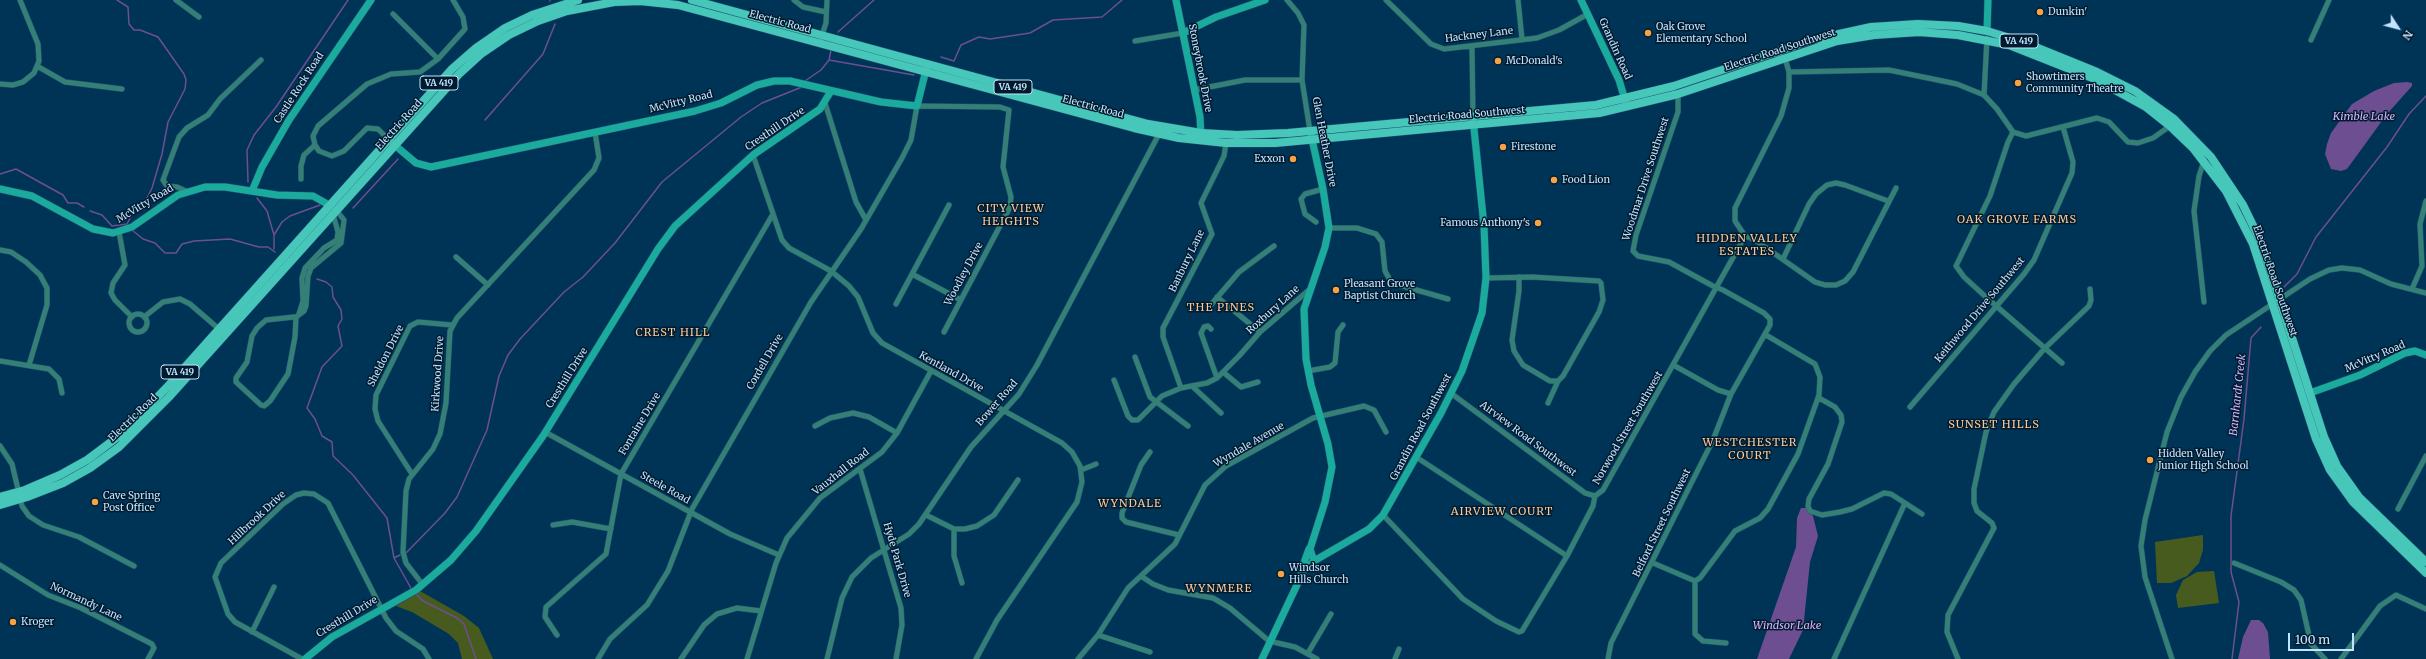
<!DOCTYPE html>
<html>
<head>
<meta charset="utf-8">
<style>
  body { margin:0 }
  #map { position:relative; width:2426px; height:659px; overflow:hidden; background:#003456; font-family:Merriweather,serif }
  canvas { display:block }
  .north { position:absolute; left:2378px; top:8px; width:40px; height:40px; -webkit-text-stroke:3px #011b2e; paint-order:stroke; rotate:126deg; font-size:11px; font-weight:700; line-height:16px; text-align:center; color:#c4e3ff }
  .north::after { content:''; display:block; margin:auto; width:14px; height:18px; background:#c4e3ff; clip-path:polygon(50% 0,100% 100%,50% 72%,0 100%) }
  .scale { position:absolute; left:2288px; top:633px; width:66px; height:18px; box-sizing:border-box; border:2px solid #c4e3ff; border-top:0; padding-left:5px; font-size:12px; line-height:14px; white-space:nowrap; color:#c4e3ff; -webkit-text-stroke:3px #011b2e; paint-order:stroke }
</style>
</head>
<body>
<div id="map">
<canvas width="2426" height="659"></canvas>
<div class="north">N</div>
<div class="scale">100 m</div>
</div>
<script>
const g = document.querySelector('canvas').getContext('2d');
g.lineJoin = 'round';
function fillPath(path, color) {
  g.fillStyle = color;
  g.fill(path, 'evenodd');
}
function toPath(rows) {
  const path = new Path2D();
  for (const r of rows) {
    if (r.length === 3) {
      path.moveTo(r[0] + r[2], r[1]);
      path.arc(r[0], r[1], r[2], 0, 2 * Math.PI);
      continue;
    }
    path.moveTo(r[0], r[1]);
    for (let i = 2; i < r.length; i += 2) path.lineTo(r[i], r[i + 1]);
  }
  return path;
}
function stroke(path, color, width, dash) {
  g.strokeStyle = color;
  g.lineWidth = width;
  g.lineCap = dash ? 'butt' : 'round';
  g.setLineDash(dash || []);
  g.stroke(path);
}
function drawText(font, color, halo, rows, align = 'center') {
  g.font = font + ' Merriweather,serif';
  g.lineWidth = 3;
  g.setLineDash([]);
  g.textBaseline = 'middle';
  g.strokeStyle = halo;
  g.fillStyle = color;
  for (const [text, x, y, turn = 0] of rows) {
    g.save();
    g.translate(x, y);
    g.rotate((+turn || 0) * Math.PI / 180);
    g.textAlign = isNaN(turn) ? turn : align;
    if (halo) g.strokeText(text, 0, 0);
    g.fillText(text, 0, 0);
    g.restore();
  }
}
const green = toPath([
  [2203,535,2203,550,2199,563,2187,576,2171,583,2157,583,2155,542],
  [2214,571,2219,603,2178,608,2176,595,2183,580,2197,572],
  [420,591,464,616,479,628,493,659,462,659,458,643,449,634,412,612,396,606]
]);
const water = toPath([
  [2407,82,2412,83,2412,86,2387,114,2347,169,2341,171,2331,169,2325,154,2327,144,2331,133,2352,104,2374,91,2394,83],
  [1801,508,1808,508,1813,516,1818,536,1810,562,1803,630,1789,659,1757,659,1796,547,1797,518],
  [2251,620,2259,620,2263,623,2268,632,2270,659,2238,659,2243,637]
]);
const stream = toPath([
  [117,0,128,7,129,24,134,30,140,30,158,37,184,74,186,80,185,89,168,122,162,154,152,188,146,200,134,211,127,224],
  [550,1,550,0],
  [838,32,874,0],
  [941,57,954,61,961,45,979,37,990,39,1030,33,1053,20,1102,17,1122,0],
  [829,60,914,75],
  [805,81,821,70,829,60,831,50],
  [485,120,543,54,555,24],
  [0,174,16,169,63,195,68,203,77,203,84,207],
  [248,182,247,150,254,135,276,107,348,0],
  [257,198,267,211,274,235,274,249],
  [353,208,398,159],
  [90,211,102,215,112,226,127,224],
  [132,230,143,239,155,243,165,253,176,253,182,244,194,241,230,239,259,247,268,247,275,252],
  [274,235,282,222,290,216,320,205],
  [317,279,326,282,332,287,333,297,341,310,342,319,338,326,342,346,322,367,307,408,315,419,322,436,332,442,333,456,353,475,387,518,394,558,412,590],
  [2284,287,2297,274,2316,237,2387,147,2409,114,2426,96],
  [406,553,445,513,457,497,487,430,499,376,508,355,520,339,564,292,583,277,615,243,662,182,741,117,762,103,802,87],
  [394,558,400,555],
  [415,593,423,601,457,618,464,624,476,659],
  [2232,659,2239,602,2231,572,2231,516,2244,419,2251,338,2261,327]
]);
const street = toPath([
  [176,0,199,17],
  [794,0,803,7,826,12],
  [1287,0,1298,13,1304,25,1302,80,1310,131],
  [1386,0,1431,44,1444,49,1537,38,1559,30,1588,14],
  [1518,0,1522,39],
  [393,14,438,59],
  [821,38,826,23,827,0],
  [2311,40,2329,0],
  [1135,41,1183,33],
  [1472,46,1473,117],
  [37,66,65,82,122,89],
  [1789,72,1889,70,1957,84,1984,95,1997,109,2013,132,2026,136,2097,118,2109,122,2128,142,2138,143,2153,138,2170,126],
  [0,84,13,85,23,82,34,73,39,61,38,44,20,0],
  [1194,90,1245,80,1302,80],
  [1984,95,1987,38],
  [825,103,856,202,866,220],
  [2013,132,2008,142,1990,196,1956,266,1964,277,1987,298,2062,363],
  [388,139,378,129,367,128,344,151,332,156,319,151,315,145,313,136,318,126,367,84,391,74,420,72,438,59,465,29,463,17,453,0],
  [753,155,782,240,789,248,831,271,849,286,858,297,873,333,882,343,1062,443,1072,452,1080,466,1082,482,1077,502,997,620,976,659],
  [301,179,301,166,304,155,315,145],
  [186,191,177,187,167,186,163,180,179,137,187,128,208,115,220,99,261,60],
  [1316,222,1305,214,1301,199,1305,194,1323,189],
  [1329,228,1357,228,1376,234,1382,242,1385,271,1390,280,1399,285,1448,299],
  [119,232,125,265,113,283,111,293,115,300,132,317],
  [1745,236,1755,240,1815,282,1825,285,1836,285,1845,281,1853,272,1896,188],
  [1745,236,1735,221,1735,208,1781,116,1789,88,1789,72,1785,58,1773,53],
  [0,250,11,252,26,262,40,275,47,288,47,305,29,365],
  [456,257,488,285],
  [1783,259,1809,204,1816,194,1827,185,1836,183,1845,185,1888,201],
  [912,274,961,300],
  [1519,277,1519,291,1512,340,1514,351,1523,365,1550,381,1558,381],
  [1486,278,1532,277,1599,281,1601,283,1603,300,1599,312,1563,376,1558,381,1548,403],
  [2412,289,2422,266,2420,224,2426,201],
  [1217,297,1260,332],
  [2204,302,2194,211,2199,176,2204,161],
  [896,304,949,205],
  [1209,307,1239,272,1274,246],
  [299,314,303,301,302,278,305,268,324,248,337,240,338,232,333,214],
  [138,323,9],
  [144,317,163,302,180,299,190,304,219,329],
  [294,317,296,317,295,337,288,374,270,401,264,406,261,405,236,382,236,378,247,362,252,336,257,328,266,320,294,317],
  [296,317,304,311,306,306,308,276,311,268,341,243,344,220,335,209],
  [1211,329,1208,326,1204,327,1201,333,1217,378],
  [1135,357,1150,397,1188,426],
  [0,361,49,369,59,379,62,393],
  [1675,366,1718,390,1731,394],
  [1308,371,1330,367,1335,363,1338,332,1343,325],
  [1223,372,1241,387,1258,382],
  [1114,380,1128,416,1132,420,1138,420,1162,396,1181,388,1207,383,1217,378,1239,356,1260,332,1309,290],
  [1192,386,1221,413],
  [1181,388,1163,337,1163,328,1212,234,1201,203,1224,156,1226,143],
  [1452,394,1585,493,1595,496],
  [1819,398,1835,407,1841,415,1842,422,1828,464,1809,499,1808,506,1810,511,1822,515,1840,512,1852,509,1884,493,1891,494,1922,514],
  [1910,407,2024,274,2034,260,2072,173,2073,162,2063,127],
  [815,426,830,418,853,413,869,417,897,433],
  [545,432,730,534,779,555],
  [0,446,12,464,22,506,29,516,43,525,79,537,134,566],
  [1150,452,1141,465,1122,513,1122,518,1126,522,1179,535],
  [1416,457,1567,556],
  [860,469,901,608,902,625,896,659],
  [1081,470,1096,464],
  [412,474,378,421,375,409,376,395,410,326,418,322,452,325],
  [2398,509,2426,456],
  [926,515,954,529,965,529,977,526,994,515,1018,480],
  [1383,515,1463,599,1496,621,1519,632,1522,631,1567,556,1593,506,1595,496,1603,490,1745,236],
  [553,525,572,522,611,529],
  [954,529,954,556,962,583],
  [1653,563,1695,581],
  [2234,563,2281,582,2294,590,2301,600,2311,644,2325,659],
  [0,565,48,595,81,608,152,644,154,648,148,659],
  [1141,576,1153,584,1168,590,1213,598,1230,608,1269,641,1295,647,1317,659],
  [423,585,406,563,403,552,406,491,409,479,433,449,440,434,446,403,450,331,457,318,594,170,599,158,595,132],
  [252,632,274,587],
  [557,635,545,617,546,607,606,554,621,474,773,214],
  [1098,635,1150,652],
  [1726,643,1703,641,1695,634,1695,581,1700,578,1735,531,1760,518,1768,509,1798,454,1819,395,1820,377,1815,364,1766,335],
  [1308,653,1331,614],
  [302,659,235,622,228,614,215,577,221,563,283,504,296,495,304,493,314,494,328,503,386,618,396,631,423,649,429,659],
  [598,659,610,639,647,605,668,571,692,509,811,302,861,229,902,158,911,140,917,106,1000,107,1009,110,1003,167,1011,197,1010,207,944,332],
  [681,659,704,625,717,614,737,608,761,611],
  [747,659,776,563,787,538,820,498,882,452,897,433,931,371],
  [827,659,842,598,852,577,871,558,909,534,919,524,971,447,1019,394,1037,365,1159,134],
  [1078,659,1098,635,1128,588,1175,544,1205,485,1226,466,1313,418,1364,406,1374,410,1386,432],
  [1395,659,1399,649],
  [1608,659,1611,643,1713,440,1731,394,1770,325,1770,319,1764,313,1723,290,1713,286,1669,262,1638,256,1633,251,1636,235,1678,112,1678,94],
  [1834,659,1905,503],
  [1958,659,1947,632,1948,615,1994,528,1992,523,1977,511,1974,503,1974,489,1986,432,1994,412,2014,384,2045,348,2089,306,2091,300,2090,289],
  [2172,659,2145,577,2141,546,2145,520,2167,432,2181,397,2195,372,2210,351,2226,335,2310,279,2329,270,2342,268,2360,270,2391,284,2426,293],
  [2341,659,2380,606,2396,595,2426,609]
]);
const secondary = toPath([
  [1176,0,1200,117,1201,137],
  [1581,0,1619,80,1626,103],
  [1987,31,1988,0],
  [1183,33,1216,17,1265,0],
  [1311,135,1323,189,1329,228,1325,247,1304,309,1306,359,1311,385,1328,444,1332,467,1325,502,1310,549,1314,561],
  [391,142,416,163,431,167,695,111,721,103,757,85,774,81,790,81,881,102,917,106,927,66],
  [0,189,32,196,93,229,113,233,132,227,178,195,205,187,225,187,277,195,313,196,329,205],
  [252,191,262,167,289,120,371,0],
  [2310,393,2360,375,2405,353,2415,351,2426,355],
  [1301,571,1309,549],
  [305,659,332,637,416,590,451,560,476,531,543,436,658,249,675,226,753,155,820,109,831,91],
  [1262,659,1304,570,1314,561,1369,529,1383,515,1441,413,1462,371,1482,313,1486,278,1484,226,1473,119]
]);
const primary = toPath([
  [692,0,1148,124,1201,133,1237,135,1288,133,1596,105,1674,86,1812,40,1871,27,1918,24,1958,26,1987,31,2023,42,2097,72,2135,91,2174,119,2211,157,2243,205,2261,242,2324,437,2337,466,2359,497,2426,562],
  [0,497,25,490,60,475,87,460,123,433,169,385,452,69,476,48,505,28,532,15,578,0],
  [0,505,27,497,63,483,90,468,119,447,169,397,459,74,481,54,509,35,538,21,567,11,614,2,640,1,678,5,1134,128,1179,138,1226,143,1275,143,1599,113,1678,94,1837,41,1874,35,1919,32,1958,35,2009,45,2095,79,2146,107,2170,126,2193,148,2226,191,2253,244,2316,439,2330,470,2353,502,2426,573]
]);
const markers = [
  [2040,12,4,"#f6a247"],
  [1648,33,4,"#f6a247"],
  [1498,61,4,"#f6a247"],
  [2018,83,4,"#f6a247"],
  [1503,147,4,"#f6a247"],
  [1293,159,4,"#f6a247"],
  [1554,180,4,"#f6a247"],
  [1538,223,4,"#f6a247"],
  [1336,290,4,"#f6a247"],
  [2150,460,4,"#f6a247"],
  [95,502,4,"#f6a247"],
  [1281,574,4,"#f6a247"],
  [13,622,4,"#f6a247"]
];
const shields = [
  [2019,41,38],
  [439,83,38],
  [1013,87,38],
  [180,372,38]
];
const shieldNames = [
  ["VA 419",2019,41],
  ["VA 419",439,83],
  ["VA 419",1013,87],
  ["VA 419",180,372]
];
const poiNames = [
  ["Dunkin'",2048,12],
  ["Oak Grove",1656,27],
  ["Elementary School",1656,39],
  ["McDonald's",1506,61],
  ["Showtimers",2026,77],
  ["Community Theatre",2026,89],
  ["Firestone",1511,147],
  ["Exxon",1285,159,"right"],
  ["Food Lion",1562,180],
  ["Famous Anthony's",1530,223,"right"],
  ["Pleasant Grove",1344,284],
  ["Baptist Church",1344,296],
  ["Hidden Valley",2158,454],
  ["Junior High School",2158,466],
  ["Cave Spring",103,496],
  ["Post Office",103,508],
  ["Windsor",1289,568],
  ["Hills Church",1289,580],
  ["Kroger",21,622]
];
const streetNames = [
  ["Electric Road",780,22,15],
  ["Hackney Lane",1479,35,-7],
  ["Grandin Road",1615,49,66],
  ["Electric Road Southwest",1780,50,-18],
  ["Stoneybrook Drive",1200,68,79],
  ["Castle Rock Road",299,88,-57],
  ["McVitty Road",681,102,-14],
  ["Electric Road",1093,107,15],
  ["Electric Road Southwest",1467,115,-5],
  ["Electric Road",399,125,-48],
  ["Cresthill Drive",775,129,-34],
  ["Glen Heather Drive",1324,142,79],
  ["Woodmar Drive Southwest",1646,179,-72],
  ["McVitty Road",145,204,-31],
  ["Banbury Lane",1187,261,-64],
  ["Woodley Drive",964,274,-62],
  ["Electric Road Southwest",2275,281,71],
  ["Roxbury Lane",1273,310,-42],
  ["Keithwood Drive Southwest",1980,310,-50],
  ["Sheldon Drive",386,356,-63],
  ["McVitty Road",2375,357,-23],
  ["Cordell Drive",765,362,-60],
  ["Kentland Drive",951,372,29],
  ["Kirkwood Drive",438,374,-86],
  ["Cresthill Drive",567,378,-58],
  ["Bower Road",997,403,-49],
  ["Electric Road",133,418,-44],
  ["Fontaine Drive",640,424,-59],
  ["Grandin Road Southwest",1421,427,-62],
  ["Norwood Street Southwest",1628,428,-60],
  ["Airview Road Southwest",1528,439,37],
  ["Wyndale Avenue",1249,445,-30],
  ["Vauxhall Road",841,472,-38],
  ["Steele Road",665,488,29],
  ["Hillbrook Drive",257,518,-43],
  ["Belford Street Southwest",1662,523,-64],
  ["Hyde Park Drive",897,560,74],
  ["Normandy Lane",86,602,25],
  ["Cresthill Drive",347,617,-31]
];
const waterNames = [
  ["Kimble Lake",2364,117],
  ["Barnhardt Creek",2238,395,-84],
  ["Windsor Lake",1787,626]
];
const neighbourhoodNames = [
  ["CITY VIEW",1011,209],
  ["HEIGHTS",1011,222],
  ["OAK GROVE FARMS",2017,220],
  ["HIDDEN VALLEY",1747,239],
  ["ESTATES",1747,252],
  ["THE PINES",1221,308],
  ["CREST HILL",673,333],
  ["SUNSET HILLS",1994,425],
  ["WESTCHESTER",1750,443],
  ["COURT",1750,456],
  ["WYNDALE",1130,504],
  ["AIRVIEW COURT",1502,512],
  ["WYNMERE",1219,589]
];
fillPath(green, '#485b1e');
fillPath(water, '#6d4e90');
stroke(stream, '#6d4e90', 1.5);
stroke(street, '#1f5071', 6);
stroke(secondary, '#1f5071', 8);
stroke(primary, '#1f5071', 9);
stroke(street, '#347f76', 5);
stroke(secondary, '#1aab9d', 7);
stroke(primary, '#46c7b9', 8);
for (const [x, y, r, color] of markers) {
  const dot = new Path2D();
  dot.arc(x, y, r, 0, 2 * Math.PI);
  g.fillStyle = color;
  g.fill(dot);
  stroke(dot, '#011b2e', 1.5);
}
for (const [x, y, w] of shields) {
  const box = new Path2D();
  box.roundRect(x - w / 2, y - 7, w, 14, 3);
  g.fillStyle = '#011b2e';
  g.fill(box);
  stroke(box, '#c4e3ff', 1);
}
drawText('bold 9px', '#c4e3ff', null, shieldNames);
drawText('10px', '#c4e3ff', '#011b2e', poiNames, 'left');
drawText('10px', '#c4e3ff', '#011b2e', streetNames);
drawText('italic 11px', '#d5b3ff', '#011b2e', waterNames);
g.letterSpacing = '1px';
drawText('11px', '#faca9d', '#011b2e', neighbourhoodNames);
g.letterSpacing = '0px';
</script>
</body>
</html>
